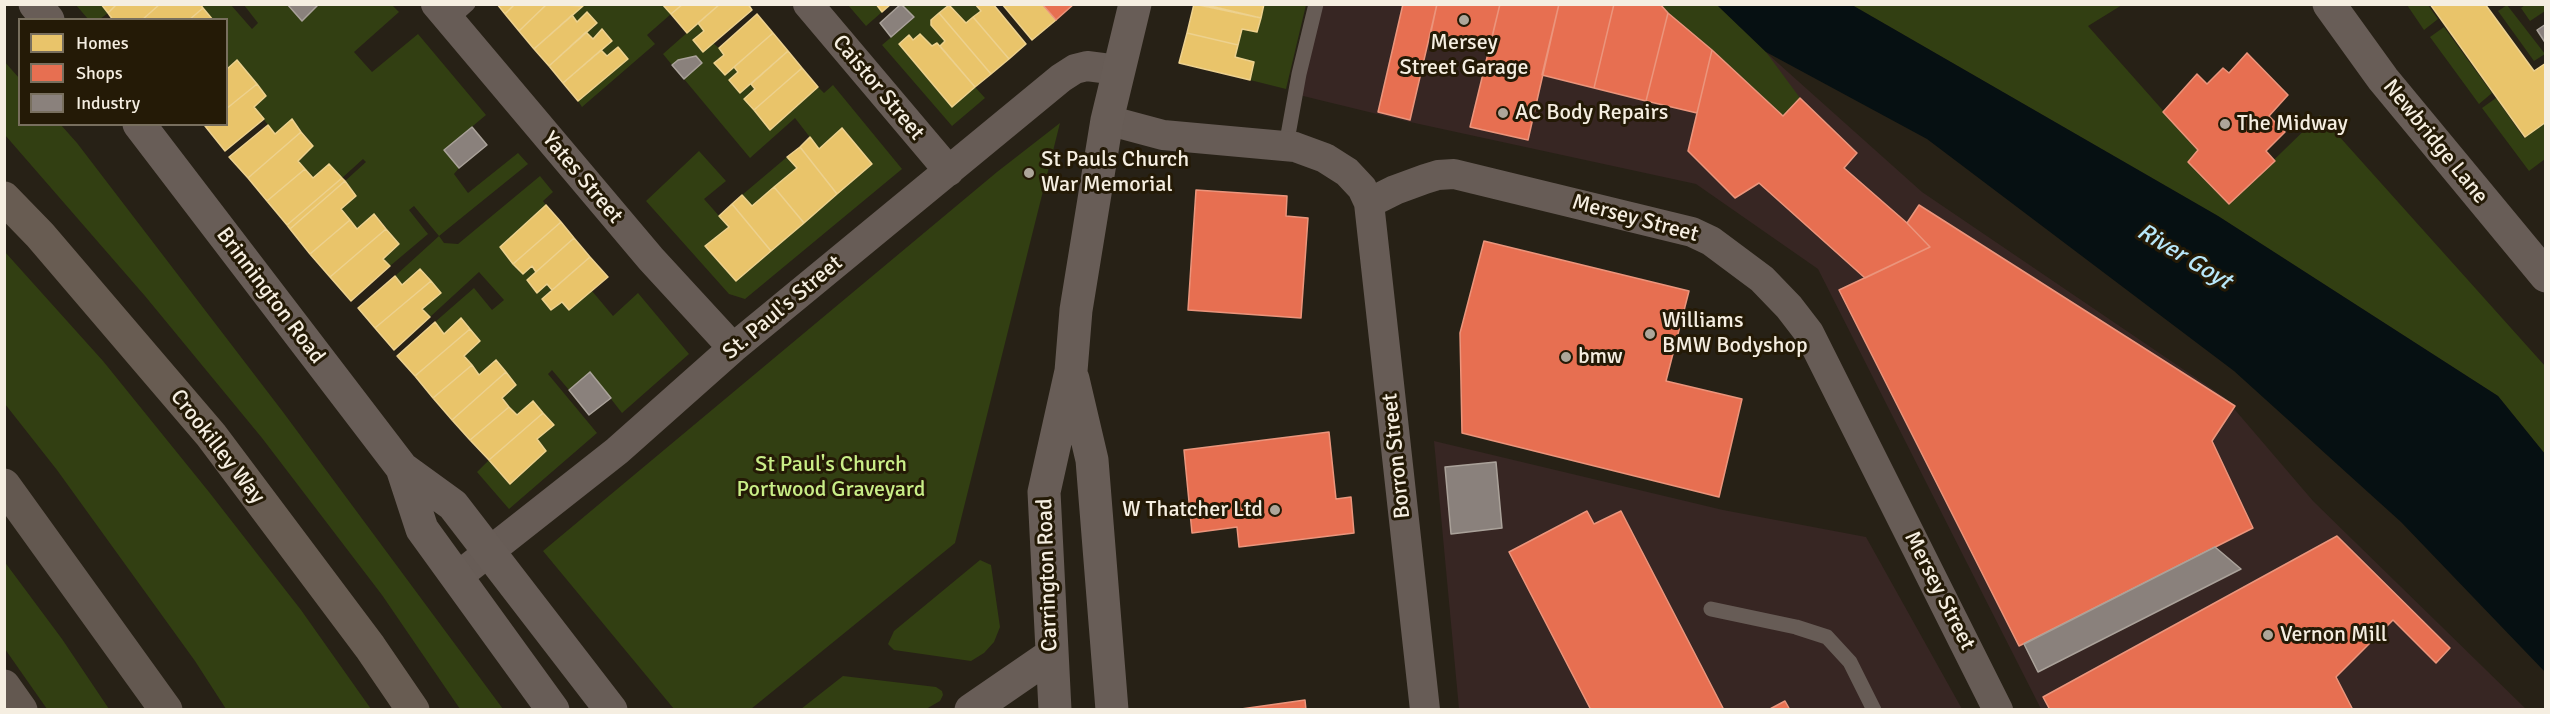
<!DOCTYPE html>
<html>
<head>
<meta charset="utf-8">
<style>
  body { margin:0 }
  #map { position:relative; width:2550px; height:714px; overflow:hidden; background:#272116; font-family:Signika,sans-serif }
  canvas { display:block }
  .frame { position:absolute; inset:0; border:6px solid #f5eee1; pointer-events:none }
  .legend { position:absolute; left:18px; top:18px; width:210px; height:108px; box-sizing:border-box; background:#241a06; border:2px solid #786f5e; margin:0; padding:8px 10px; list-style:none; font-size:18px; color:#f5eee1 }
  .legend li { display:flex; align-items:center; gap:12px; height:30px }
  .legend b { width:30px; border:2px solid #786f5e }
</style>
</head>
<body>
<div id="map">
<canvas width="2550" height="714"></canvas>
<div class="frame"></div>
<ul class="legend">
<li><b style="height:16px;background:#e9c46a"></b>Homes</li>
<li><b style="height:16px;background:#e76f51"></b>Shops</li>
<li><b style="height:16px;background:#8a817c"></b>Industry</li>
</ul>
</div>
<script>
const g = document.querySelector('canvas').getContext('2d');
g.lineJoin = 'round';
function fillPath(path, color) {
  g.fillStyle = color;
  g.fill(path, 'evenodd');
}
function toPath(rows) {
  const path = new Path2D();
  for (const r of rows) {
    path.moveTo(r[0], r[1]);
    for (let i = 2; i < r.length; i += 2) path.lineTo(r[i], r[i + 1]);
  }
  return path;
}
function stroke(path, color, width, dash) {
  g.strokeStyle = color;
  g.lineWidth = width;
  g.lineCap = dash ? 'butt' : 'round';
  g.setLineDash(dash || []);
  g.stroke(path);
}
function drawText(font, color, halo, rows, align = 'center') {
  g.font = font + ' Signika,sans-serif';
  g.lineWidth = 6;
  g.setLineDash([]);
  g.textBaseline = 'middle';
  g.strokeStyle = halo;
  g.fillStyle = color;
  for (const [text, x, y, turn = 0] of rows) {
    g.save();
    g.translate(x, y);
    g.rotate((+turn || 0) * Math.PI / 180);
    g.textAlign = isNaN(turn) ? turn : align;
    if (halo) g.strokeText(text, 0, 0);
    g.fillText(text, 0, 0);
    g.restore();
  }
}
const industrial = toPath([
  [1322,5,1713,5,1922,192,2224,397,2313,501,2526,709,2041,709,1818,269,1696,184,1410,122,1299,95],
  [1434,441,1723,510,1866,537,1962,709,1459,709]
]);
const green = toPath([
  [584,4,662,5,671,14,647,35,655,44,582,107,578,101,628,59,618,47,607,56,601,50,612,40,603,29,593,39,586,32,596,23,588,12,577,22,572,15],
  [76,5,101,5,108,13,100,19,88,19],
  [200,5,231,5,252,29,258,23,244,5,287,5,302,21,319,5,392,5,399,12,354,52,372,72,418,34,486,115,444,150,459,168,454,174,468,193,518,153,528,164,439,236,444,243,458,244,540,176,553,192,543,201,546,205,500,247,523,274,532,266,536,272,527,280,537,292,547,284,552,290,542,299,551,310,562,302,569,310,592,291,613,316,638,293,689,354,622,413,590,372,569,390,552,370,548,374,597,433,509,509,477,472,489,460,510,484,546,451,537,439,554,425,517,415,502,398,516,384,496,361,479,375,464,356,480,341,461,319,444,334,435,322,474,288,492,310,504,300,479,272,430,317,422,309,441,293,431,281,420,269,402,285,395,276,439,236,414,206,409,210,428,234,390,266,383,259,399,244,375,214,357,229,341,209,356,196,345,181,366,162,363,159,342,178,329,164,313,178,298,161,313,145,292,120,275,134,254,107,266,95,237,61,227,70,226,20,213,19],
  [848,5,876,5,882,12,866,26],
  [902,5,975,5,981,11,966,23,949,5,931,20,945,41,940,46,937,43,932,46,920,34,913,40,909,35,899,44,952,107,975,87,985,98,952,126,882,45,914,18],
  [1264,5,1306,5,1286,89,1250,80,1254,62,1235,57,1242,29,1257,32],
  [1660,5,1717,5,1766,52,1800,98,1783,116],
  [1852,5,2122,5,2088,26,2198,150,2188,162,2246,187,2320,115,2545,366,2545,454,2498,396,2218,216],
  [2407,5,2428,5,2438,19,2424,30],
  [2507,5,2545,54,2534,61,2498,11],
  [2525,5,2545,5,2545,11,2530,21,2521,8],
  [698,23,704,31,693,40,713,43,719,48,724,55,714,63,725,75,734,67,738,72,729,80,740,93,751,84,755,89,745,99,770,130,818,87,824,93,833,85,902,169,745,299,729,294,646,201,699,151,726,181,704,199,729,227,705,246,736,281,872,164,843,128,819,149,795,118,750,158,684,79,702,63,672,65,663,54],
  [2444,27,2492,93,2479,104,2430,37],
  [4,61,19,78,20,124,61,125,77,143,283,412,503,709,460,709,382,595,262,438,145,296,5,135],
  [2496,98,2524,138,2545,123,2545,159,2529,171,2482,108],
  [1060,123,955,543,751,709,674,709,543,551,997,172],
  [787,157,797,168,752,206,742,195],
  [5,252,103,361,209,492,301,610,371,709,226,709,195,661,57,470,5,404],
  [980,560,991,565,1000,627,994,642,984,653,971,661,894,650,888,644,894,631],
  [4,561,62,639,109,709,47,709,5,649],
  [843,676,936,687,942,691,943,695,940,701,926,709,801,709]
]);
const water = toPath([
  [1717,5,1852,5,2218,216,2498,396,2545,454,2545,672,2401,522,2234,371,1927,139,1766,52]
]);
const homes = toPath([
  [101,4,117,4,108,13,101,4],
  [117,4,160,4,142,20,113,20,108,13,117,4],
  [160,4,200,4,203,8,189,20,142,20,160,4],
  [497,4,515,4,505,14,497,4],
  [515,4,547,4,519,31,505,14,515,4],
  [547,4,583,6,534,49,519,31,547,4],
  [662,4,683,4,671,14,662,4],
  [683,4,720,4,687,33,671,14,683,4],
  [720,4,748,4,752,10,703,52,693,40,704,31,698,23,720,4],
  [876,4,891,4,882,12,876,4],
  [975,4,993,4,1026,44,1009,59,973,17,981,11,975,4],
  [1002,4,1042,4,1056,20,1032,40,1002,4],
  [1194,4,1261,18,1257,32,1242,29,1238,45,1187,33,1194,4],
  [1202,4,1264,4,1261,18,1202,4],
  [2430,4,2485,4,2534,71,2546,63,2546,122,2525,137,2430,4],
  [949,5,966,23,973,17,1009,59,991,74,939,13,949,5],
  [203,8,213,20,189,20,203,8],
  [587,12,597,23,549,66,534,49,572,15,577,22,587,12],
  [939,13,991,74,975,87,940,46,945,41,931,25,931,20,939,13],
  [757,14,773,33,725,75,714,63,724,55,719,48,757,14],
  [602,29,612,41,563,83,549,66,586,32,593,39,602,29],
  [773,33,788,51,740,93,729,80,738,72,734,67,773,33],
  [1187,33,1238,45,1235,57,1254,62,1250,80,1179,63,1187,33],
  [920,34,932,46,937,43,975,87,952,107,899,44,909,35,913,40,920,34],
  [618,47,628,59,578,101,563,83,601,50,607,56,618,47],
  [788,51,802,68,754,110,744,99,755,89,751,84,788,51],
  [237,60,257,84,226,109,226,70,237,60],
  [802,68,818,87,770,130,754,110,802,68],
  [257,84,266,96,254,107,264,119,225,151,205,126,226,124,226,109,257,84],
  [292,119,301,132,248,178,229,157,268,125,275,134,292,119],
  [842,128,872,164,837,194,800,147,810,137,819,149,842,128],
  [301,132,313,146,298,161,305,169,267,201,248,178,301,132],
  [800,147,837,194,804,223,774,187,797,168,787,157,800,147],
  [329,164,342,178,287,225,267,201,305,169,313,178,329,164],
  [342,178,345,181,290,229,287,225,342,178],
  [345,181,356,196,341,209,350,220,310,254,290,229,345,181],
  [774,187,804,223,771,251,732,204,742,195,752,206,774,187],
  [732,204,771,251,736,281,705,246,729,227,719,216,732,204],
  [546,205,561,222,513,264,500,247,546,205],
  [374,214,386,229,330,277,310,254,350,220,357,229,374,214],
  [561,222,574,238,536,272,532,266,523,274,513,264,561,222],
  [386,229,399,244,383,259,390,266,351,301,330,277,386,229],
  [574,238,590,257,552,290,547,284,537,293,527,280,574,238],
  [590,257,608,277,569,310,562,302,551,310,542,299,590,257],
  [420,269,431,281,375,328,358,308,395,276,402,285,420,269],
  [431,281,441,293,422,309,430,317,394,350,375,328,431,281],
  [461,318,470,329,415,376,397,356,435,322,444,334,461,318],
  [470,329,480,341,464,356,472,365,433,398,415,376,470,329],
  [496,360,506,372,452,420,433,398,472,365,479,375,496,360],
  [506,372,516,385,502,398,509,407,470,440,452,420,506,372],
  [533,401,543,413,489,460,470,440,509,407,517,415,533,401],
  [543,413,554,425,537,439,546,451,510,484,489,460,543,413]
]);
const shops = toPath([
  [1042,4,1074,4,1056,20,1042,4],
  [1403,4,1437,4,1410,120,1378,112,1403,4],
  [1437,4,1500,4,1490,46,1431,32,1437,4],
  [1500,4,1559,4,1528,140,1470,127,1500,4],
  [1559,4,1614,4,1594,88,1542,75,1559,4],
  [1614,4,1660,4,1668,13,1646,101,1594,88,1614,4],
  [1668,13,1712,50,1697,113,1646,101,1668,13],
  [1712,50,1783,116,1800,98,1857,153,1844,168,1907,223,1930,247,1865,278,1759,183,1735,198,1688,151,1712,50],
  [2247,53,2288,95,2269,116,2285,132,2266,151,2275,161,2229,204,2188,162,2198,150,2163,112,2197,74,2207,84,2223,68,2229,73,2247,53],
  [1196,190,1287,196,1286,216,1308,218,1301,318,1188,310,1196,190],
  [1919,205,2235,406,2212,441,2253,528,2019,646,1839,290,1930,247,1907,223,1919,205],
  [1484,241,1689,291,1666,381,1742,399,1719,497,1462,433,1460,333,1484,241],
  [1329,432,1336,499,1351,497,1354,533,1239,547,1237,527,1192,533,1184,450,1329,432],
  [1587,511,1594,524,1621,511,1724,710,1591,710,1509,552,1587,511],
  [2337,536,2450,648,2436,663,2393,620,2336,677,2353,710,2050,710,2043,697,2337,536],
  [1305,700,1306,710,1234,710,1305,700],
  [1785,701,1790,710,1768,710,1785,701]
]);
const industry = toPath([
  [287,4,319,4,302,21,287,4],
  [901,4,914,17,891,37,880,23,901,4],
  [2546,24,2546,44,2537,30,2546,24],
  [696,56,702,63,684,79,672,65,678,60,696,56],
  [472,127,487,145,459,168,444,150,472,127],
  [590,372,611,398,589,415,569,390,590,372],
  [1496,462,1502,528,1451,534,1445,467,1496,462],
  [2215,547,2241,569,2038,672,2024,644,2215,547]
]);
const lane = toPath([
  [449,21,468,4],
  [1286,146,1299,74,1316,4],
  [1711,609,1796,627,1827,637,1850,662,1874,710]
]);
const street = toPath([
  [436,4,651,259,733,348],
  [808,4,949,171],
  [1107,120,1163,135,1295,147,1325,158,1347,172,1362,188,1369,203,1425,710],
  [1369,203,1395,190,1425,179,1438,175,1454,174,1692,232,1711,241,1762,279,1789,307,1809,333,1998,710],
  [457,577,617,451,733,348,1061,78,1075,69,1087,66,1118,70]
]);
const secondary = toPath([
  [35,4,48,20],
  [2329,4,2383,79,2546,276],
  [139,124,402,468,453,505,611,710],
  [1073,379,1092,460,1112,710],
  [402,468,422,529,553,710],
  [971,710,1051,655],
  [1055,710,1044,492,1071,371,1076,310,1107,120,1135,4]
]);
const primary = toPath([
  [4,198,40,235,211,435,370,647,413,710]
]);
const highway = toPath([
  [4,485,166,710],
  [4,686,21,710]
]);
const markers = [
  [1464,20,6,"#ada69a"],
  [1503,113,6,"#ada69a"],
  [2225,124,6,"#ada69a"],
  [1029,173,6,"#ada69a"],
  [1650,334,6,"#ada69a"],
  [1566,357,6,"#ada69a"],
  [1275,510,6,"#ada69a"],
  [2268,635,6,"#ada69a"]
];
const poiNames = [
  ["Mersey",1464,43,"center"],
  ["Street Garage",1464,68,"center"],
  ["AC Body Repairs",1515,113],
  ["The Midway",2237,124],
  ["St Pauls Church",1041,160],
  ["War Memorial",1041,185],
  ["Williams",1662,321],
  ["BMW Bodyshop",1662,346],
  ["bmw",1578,357],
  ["W Thatcher Ltd",1263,510,"right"],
  ["Vernon Mill",2280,635]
];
const streetNames = [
  ["Caistor Street",878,88,50],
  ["Newbridge Lane",2435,142,51],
  ["Yates Street",582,178,50],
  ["Mersey Street",1635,219,15],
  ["Brinnington Road",270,296,53],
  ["St. Paul's Street",783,308,-40],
  ["Crookilley Way",217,447,52],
  ["Borron Street",1397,456,-96],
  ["Carrington Road",1048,575,-92],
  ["Mersey Street",1939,591,63]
];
const parkNames = [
  ["St Paul's Church",831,465],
  ["Portwood Graveyard",831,490]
];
const waterNames = [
  ["River Goyt",2184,257,31]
];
fillPath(industrial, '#372623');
fillPath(green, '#323f12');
fillPath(water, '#061012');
fillPath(homes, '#e9c46a');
stroke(homes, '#edd18e', 1.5);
fillPath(shops, '#e76f51');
stroke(shops, '#eb957c', 1.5);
fillPath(industry, '#8a817c');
stroke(industry, '#aaa29a', 1.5);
stroke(lane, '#675c56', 15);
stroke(street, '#675c56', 30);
stroke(secondary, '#685d57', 33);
stroke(primary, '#685c52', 33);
stroke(highway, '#635850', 33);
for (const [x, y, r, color] of markers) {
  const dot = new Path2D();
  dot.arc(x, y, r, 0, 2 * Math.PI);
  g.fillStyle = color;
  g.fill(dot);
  stroke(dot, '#241a06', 2);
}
drawText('22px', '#f5eee1', '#241a06', poiNames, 'left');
drawText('22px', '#f5eee1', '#241a06', streetNames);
drawText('22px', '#c9ee87', '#241a06', parkNames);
drawText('italic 24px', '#b8e7f9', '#241a06', waterNames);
</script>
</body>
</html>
